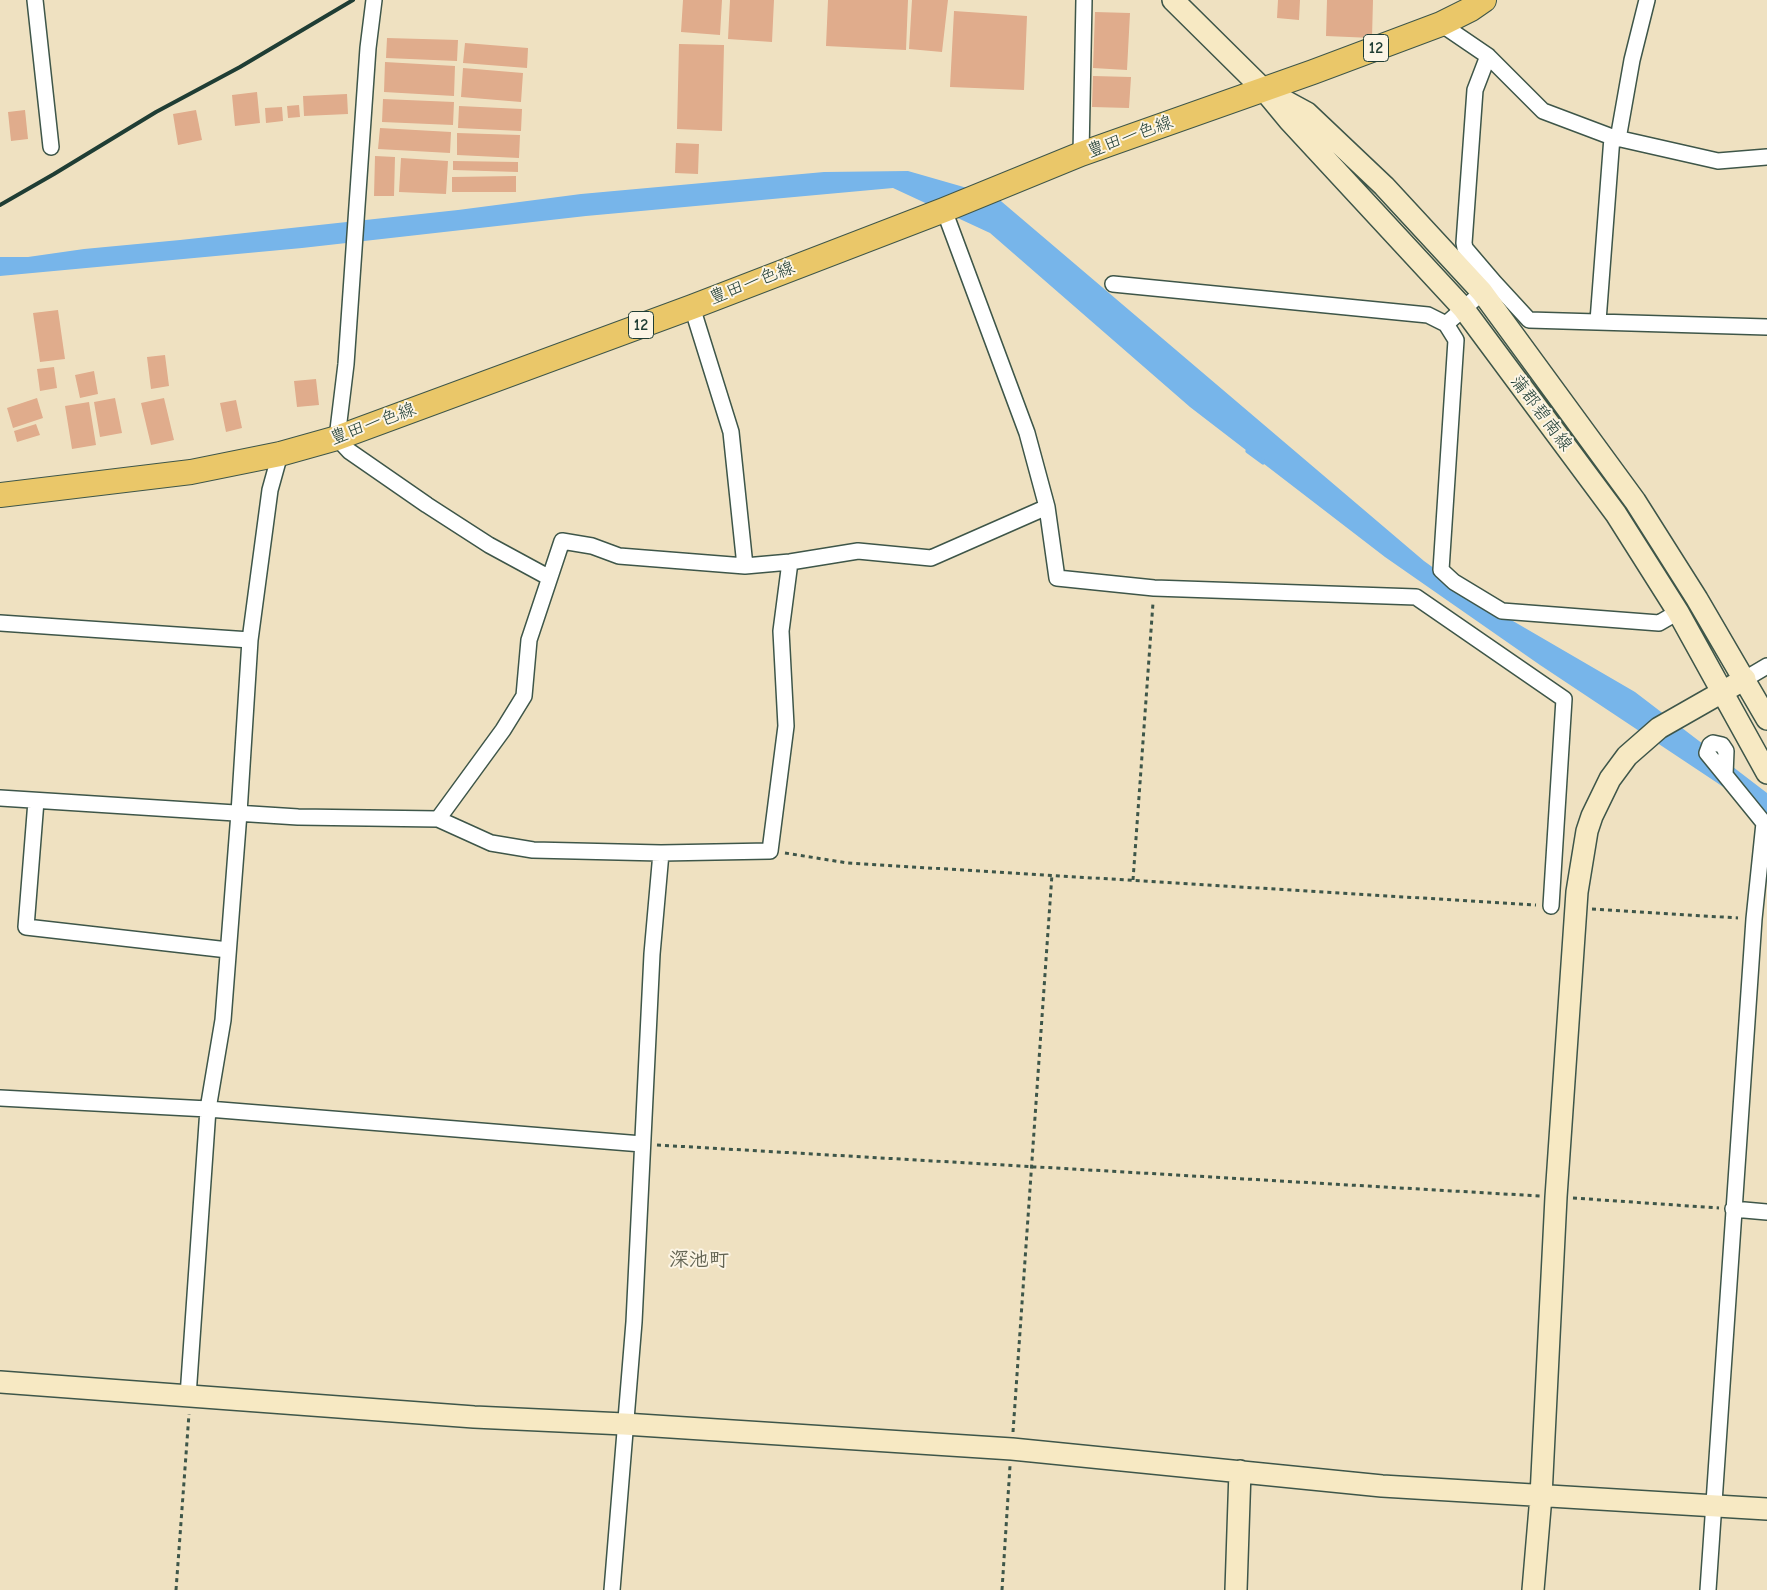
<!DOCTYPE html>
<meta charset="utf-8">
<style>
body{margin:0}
canvas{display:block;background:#efe1c1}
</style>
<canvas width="1767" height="1590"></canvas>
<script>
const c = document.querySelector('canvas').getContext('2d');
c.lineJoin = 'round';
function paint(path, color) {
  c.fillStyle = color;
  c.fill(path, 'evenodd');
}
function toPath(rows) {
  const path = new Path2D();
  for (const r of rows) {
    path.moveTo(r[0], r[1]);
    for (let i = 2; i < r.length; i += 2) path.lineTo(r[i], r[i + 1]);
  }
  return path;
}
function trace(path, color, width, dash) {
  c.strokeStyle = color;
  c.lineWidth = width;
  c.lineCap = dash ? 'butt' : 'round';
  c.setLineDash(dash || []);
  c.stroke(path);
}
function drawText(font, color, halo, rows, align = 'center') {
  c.font = font + ' "Comic Neue","Klee One",sans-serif';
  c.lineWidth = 4;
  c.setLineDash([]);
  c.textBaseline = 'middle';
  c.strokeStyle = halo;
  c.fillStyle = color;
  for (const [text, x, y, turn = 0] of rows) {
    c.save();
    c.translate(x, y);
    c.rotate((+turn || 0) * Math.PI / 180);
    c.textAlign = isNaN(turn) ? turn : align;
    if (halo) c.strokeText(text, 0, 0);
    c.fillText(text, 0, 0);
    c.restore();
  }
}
paint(toPath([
 [908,171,995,196,1424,561,1482,603,1635,692,1767,793,1767,816,1540,665,1385,557,1190,407,990,233,893,188,586,216,302,248,0,276,0,257,28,257,84,249,180,240,458,210,581,194,824,172]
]), '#77b5ea');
trace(toPath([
 [1248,451,1263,462]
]), '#77b5ea', 5);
paint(toPath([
 [683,0,722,0,720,35,681,32],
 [730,0,774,0,772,42,728,39],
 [828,0,908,0,906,50,826,46],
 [912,0,948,0,942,52,909,49],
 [1278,0,1300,0,1299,20,1277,18],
 [1327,0,1373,0,1372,38,1326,36],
 [954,11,1027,16,1024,90,950,87],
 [1095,12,1130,13,1127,70,1093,68],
 [387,38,458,40,457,61,386,58],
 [465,43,528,48,527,68,463,63],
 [679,44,724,45,722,131,677,129],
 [385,62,455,66,454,96,384,92],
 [463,68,523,73,521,102,461,97],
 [1093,76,1131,77,1129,108,1092,107],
 [257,92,260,123,235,126,232,95],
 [347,94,348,114,304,116,303,96],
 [383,99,454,102,453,125,382,122],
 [299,105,300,117,288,118,287,106],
 [459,106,522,109,521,131,458,128],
 [282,107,283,121,266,123,265,108],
 [25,110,28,139,11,141,8,112],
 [196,110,202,140,178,145,173,114],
 [380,128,451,132,450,153,378,149],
 [457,133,520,135,519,158,457,155],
 [676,143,699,144,698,174,675,173],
 [375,156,395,157,394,196,374,196],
 [401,158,448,161,446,194,399,192],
 [453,161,518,162,518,172,453,170],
 [516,176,516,192,452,192,452,177],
 [58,310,65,359,40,362,33,313],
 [165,355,169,386,151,389,147,357],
 [54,367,57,388,40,391,37,369],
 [94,371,98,394,80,398,75,375],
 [316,379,319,405,297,407,294,381],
 [37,398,43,418,13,428,7,408],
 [115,398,122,433,100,437,94,402],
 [164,398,174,440,151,445,141,403],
 [236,400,242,428,226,432,220,403],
 [89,402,96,445,72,449,65,406],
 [36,424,40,435,17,442,14,431]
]), '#e0ac8c');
const street = toPath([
 [35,0,51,147],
 [374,0,368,48,346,364,337,438,349,451,427,505,489,545,548,577],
 [1441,24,1488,56,1543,111,1612,137,1718,161,1767,157],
 [1488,56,1475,90,1464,243,1465,248,1494,282],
 [1618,139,1632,60,1647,0],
 [1081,154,1084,0],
 [944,210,1027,433,1047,507,1057,578,1154,588,1416,597,1564,699,1551,906],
 [1113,284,1428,315,1446,324,1494,282,1529,320,1767,327],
 [692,307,731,432,745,566],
 [1598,321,1612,137],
 [1446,324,1456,340,1441,570,1454,582,1502,611,1659,623,1678,612],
 [0,623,250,640],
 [1745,679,1767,666],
 [0,798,298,817,438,819,491,843,533,850,661,853,770,851,786,726,781,631,790,562],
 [36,801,26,927,228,950],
 [438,819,503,730,524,696,529,640,562,541,592,546,619,556,745,566,790,562,858,551,931,558,1047,507],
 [0,1098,208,1109,642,1144],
 [1733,1209,1767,1212],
 [188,1396,208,1109,223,1020,239,813,250,640,270,490,280,454],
 [612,1590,634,1322,652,954,661,853],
 [1708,1590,1754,919,1764,823,1725,775,1707,753,1710,745,1713,743,1722,745,1726,751,1725,775]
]);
const secondary = toPath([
 [1173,0,1265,91,1289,120,1463,308,1616,514,1678,612,1767,773],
 [1272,94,1307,113,1384,186,1482,292,1635,501,1697,599,1767,719],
 [0,1382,474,1417,624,1424,1012,1449,1382,1486,1767,1509],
 [1236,1590,1240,1471],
 [1533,1590,1541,1496,1556,1197,1577,892,1587,831,1592,816,1610,779,1627,756,1659,728,1745,679]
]);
const primary = toPath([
 [0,495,191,472,280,454,337,438,692,307,944,210,1081,154,1313,72,1441,24,1471,9,1484,0]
]);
trace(street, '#3e5649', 18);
trace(secondary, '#3e5649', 24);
trace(primary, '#3e5649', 26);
trace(toPath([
 [785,853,848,863,1536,905],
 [1133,880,1153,603],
 [1592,909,1738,918],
 [657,1145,1540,1196],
 [1573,1198,1719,1208],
 [1013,1432,1052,874],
 [176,1590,189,1414],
 [1002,1590,1010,1466]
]), '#3e5649', 3, [4, 4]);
trace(street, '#fff', 15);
trace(secondary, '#f7e9c3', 21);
trace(primary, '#eac769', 24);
trace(toPath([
 [0,205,54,174,156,112,240,67,353,0]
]), '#1f3d34', 4);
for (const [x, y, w] of [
 [1376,48,25],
 [641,325,25]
]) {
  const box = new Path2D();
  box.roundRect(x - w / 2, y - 13.5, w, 27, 4);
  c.fillStyle = '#fcf5e5';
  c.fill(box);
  trace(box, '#1f3d34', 1);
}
drawText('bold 16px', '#1f3d34', null, [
 ["12",1376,48],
 ["12",641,325]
]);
drawText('18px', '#1f3d34', '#fcf5e5', [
 ["豊田一色線",1130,137,-20],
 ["豊田一色線",752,283,-21],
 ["蒲郡碧南線",1541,413,53],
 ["豊田一色線",373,424,-20]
]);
drawText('bold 20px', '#636453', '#fcf5e5', [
 ["深池町",699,1260]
]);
</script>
